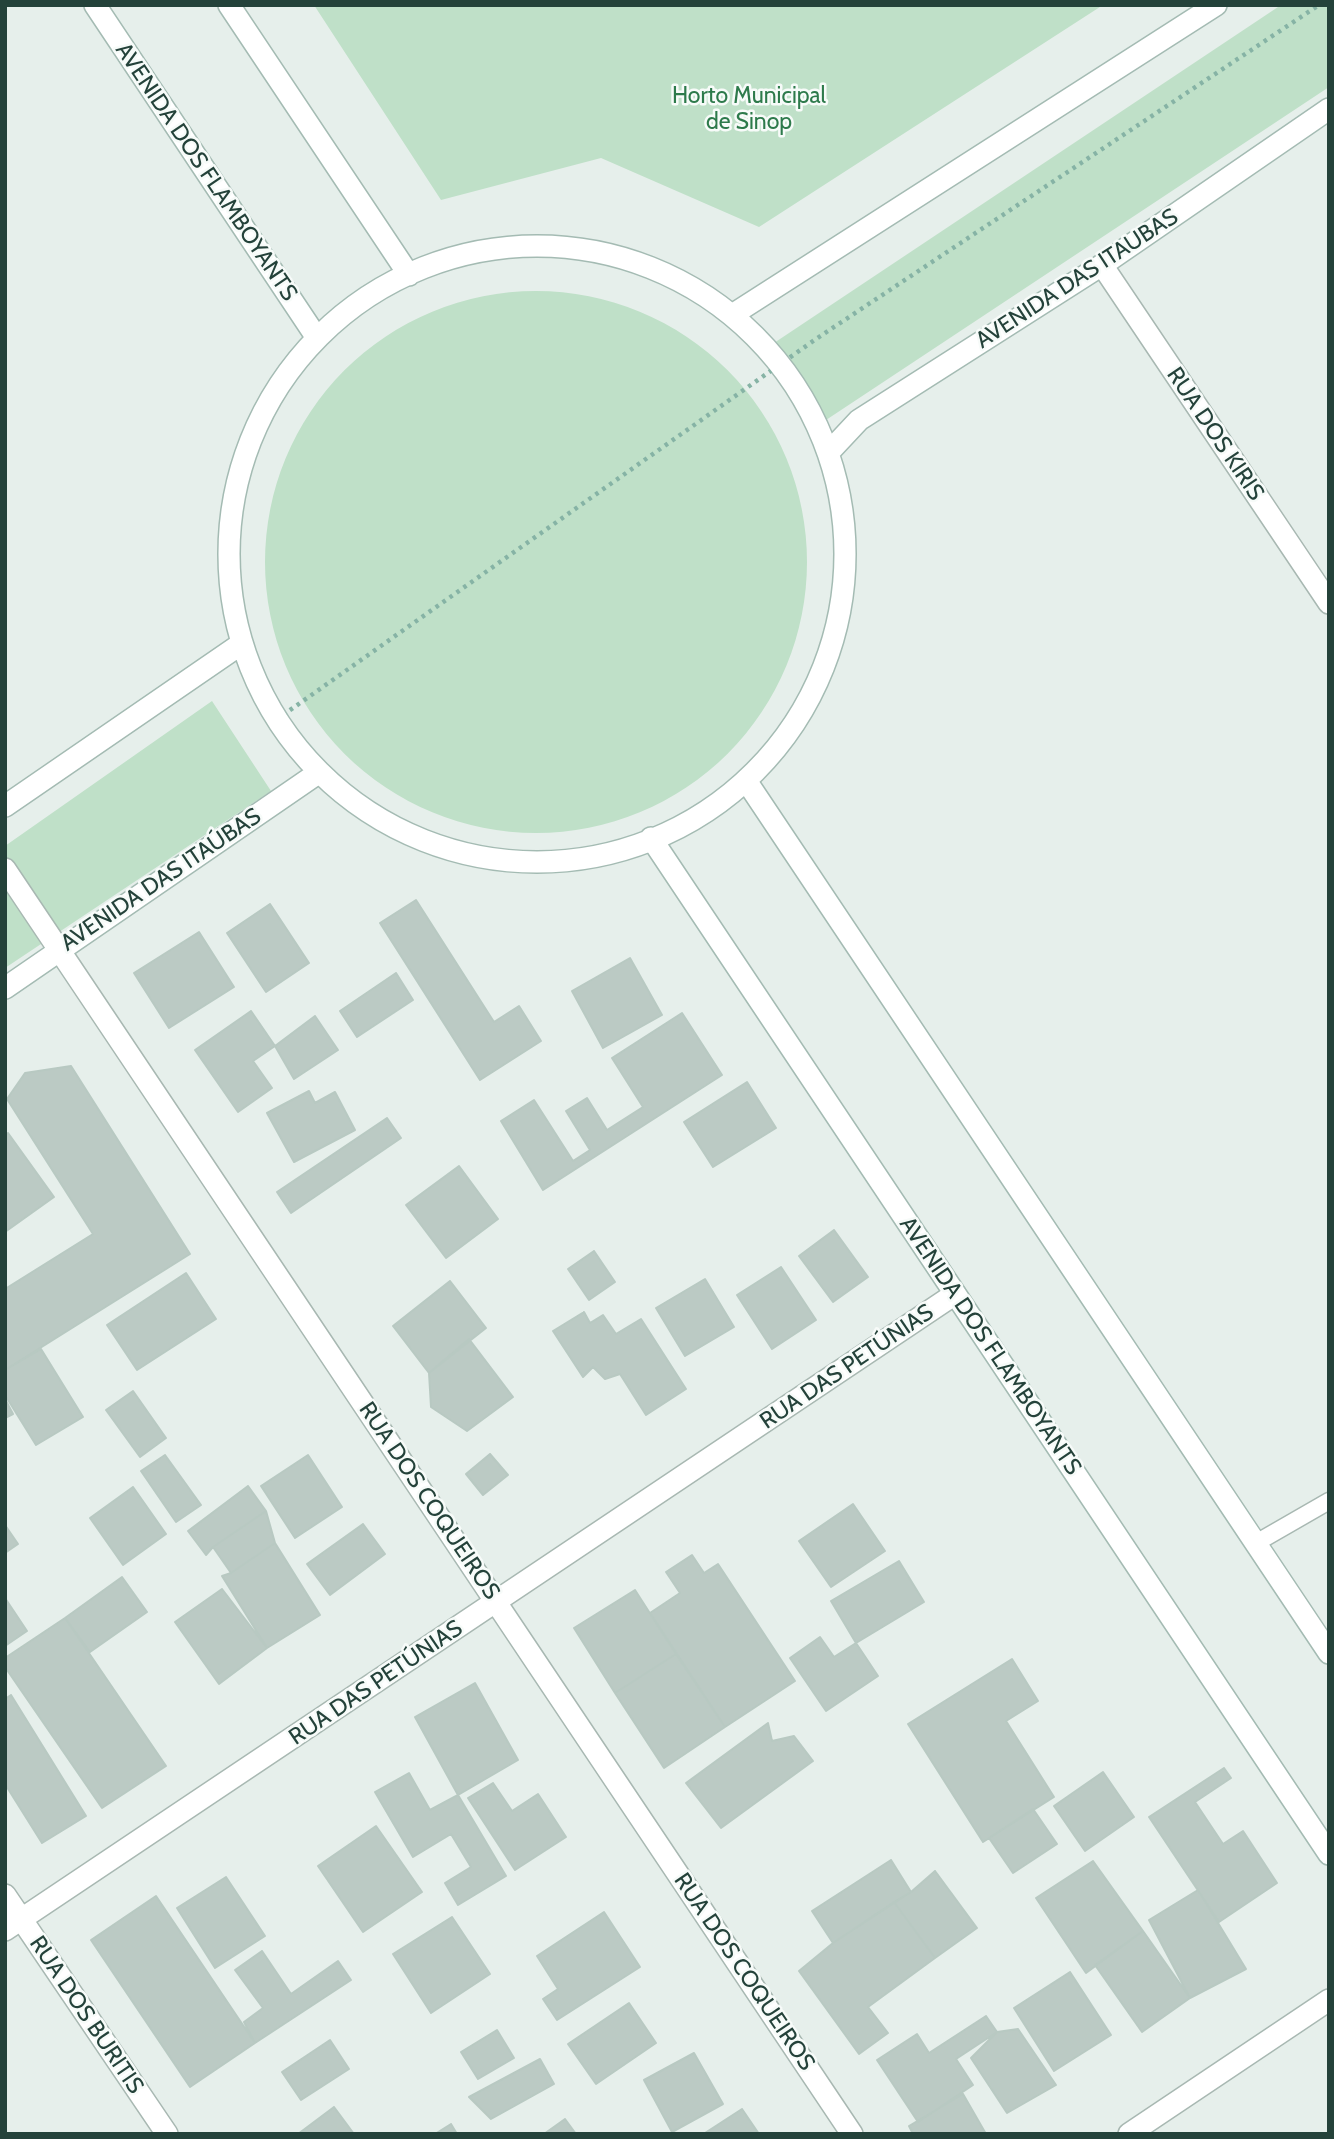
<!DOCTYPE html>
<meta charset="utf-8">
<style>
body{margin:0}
#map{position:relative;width:1334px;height:2139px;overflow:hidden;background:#e6efeb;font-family:Cabin,sans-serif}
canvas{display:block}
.frame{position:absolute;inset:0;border:7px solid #24423a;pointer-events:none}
</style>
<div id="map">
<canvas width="1334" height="2139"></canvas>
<div class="frame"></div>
</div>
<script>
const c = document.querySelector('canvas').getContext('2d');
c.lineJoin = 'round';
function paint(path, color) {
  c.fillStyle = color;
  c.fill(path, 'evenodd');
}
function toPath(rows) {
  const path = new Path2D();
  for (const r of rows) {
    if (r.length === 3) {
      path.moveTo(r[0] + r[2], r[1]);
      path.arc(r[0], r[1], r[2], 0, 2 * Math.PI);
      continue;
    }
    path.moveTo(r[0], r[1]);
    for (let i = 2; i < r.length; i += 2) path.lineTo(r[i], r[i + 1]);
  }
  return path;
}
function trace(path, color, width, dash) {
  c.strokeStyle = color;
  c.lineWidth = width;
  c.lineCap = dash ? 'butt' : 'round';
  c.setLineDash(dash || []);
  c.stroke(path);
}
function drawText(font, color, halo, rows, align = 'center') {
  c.font = font + ' Cabin,sans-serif';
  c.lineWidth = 5;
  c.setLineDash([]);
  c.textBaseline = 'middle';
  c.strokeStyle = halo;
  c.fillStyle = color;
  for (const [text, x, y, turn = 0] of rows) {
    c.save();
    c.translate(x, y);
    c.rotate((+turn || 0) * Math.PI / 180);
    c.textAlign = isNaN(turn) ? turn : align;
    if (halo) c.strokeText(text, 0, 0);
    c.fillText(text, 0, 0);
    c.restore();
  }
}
paint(toPath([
 [314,5,1103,5,759,227,601,158,441,200],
 [1281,5,1329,5,1329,87,826,420,774,343],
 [536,562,271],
 [212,701,271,791,5,968,5,846]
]), '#bfe0c8');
const building = toPath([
 [416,900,494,1022,519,1006,541,1041,480,1080,380,923,416,900],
 [270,904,309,963,266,992,227,933,270,904],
 [199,932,234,987,169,1028,134,973,199,932],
 [630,958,662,1015,603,1048,572,991,630,958],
 [396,973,413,1000,357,1037,340,1011,396,973],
 [251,1011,275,1046,253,1061,272,1088,238,1112,195,1050,251,1011],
 [682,1013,722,1075,543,1190,501,1121,534,1100,573,1161,590,1150,566,1111,587,1098,607,1130,643,1107,612,1058,682,1013],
 [315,1016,338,1050,294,1079,275,1046,315,1016],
 [71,1066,190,1254,5,1370,5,1289,93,1234,7,1099,25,1073,71,1066],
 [747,1082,776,1128,713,1167,684,1122,747,1082],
 [309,1091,315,1103,335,1092,355,1130,294,1162,267,1113,309,1091],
 [387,1118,401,1138,291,1213,277,1192,387,1118],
 [8,1133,54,1197,5,1232,5,1135,8,1133],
 [459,1166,498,1219,446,1258,406,1205,459,1166],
 [834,1230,868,1277,833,1302,799,1256,834,1230],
 [594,1251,615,1282,589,1300,568,1269,594,1251],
 [781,1267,816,1320,772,1349,737,1295,781,1267],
 [186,1273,216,1319,137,1370,107,1325,186,1273],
 [705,1279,734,1327,685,1356,656,1308,705,1279],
 [450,1281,486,1328,429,1373,393,1326,450,1281],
 [584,1312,590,1323,603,1315,616,1334,641,1319,686,1389,646,1415,620,1374,605,1379,593,1367,583,1377,553,1331,584,1312],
 [469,1339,513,1397,467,1431,431,1407,429,1373,469,1339],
 [41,1349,83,1417,36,1445,5,1395,5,1370,41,1349],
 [133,1391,166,1438,140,1457,106,1410,133,1391],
 [5,1399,13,1414,5,1418,5,1399],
 [490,1454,508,1475,483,1495,466,1474,490,1454],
 [165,1455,201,1505,176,1522,141,1471,165,1455],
 [308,1455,342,1507,295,1538,261,1486,308,1455],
 [248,1486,266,1511,213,1547,206,1555,188,1531,248,1486],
 [133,1487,166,1534,123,1565,90,1518,133,1487],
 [853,1504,885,1551,831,1587,799,1541,853,1504],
 [266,1511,275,1543,231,1573,213,1547,266,1511],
 [363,1524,385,1554,330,1595,307,1564,363,1524],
 [5,1525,18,1544,5,1553,5,1525],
 [275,1543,320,1615,267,1648,222,1576,231,1573,275,1543],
 [692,1555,704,1573,718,1564,795,1681,725,1727,650,1613,680,1593,666,1572,692,1555],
 [899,1561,924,1602,856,1643,831,1601,899,1561],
 [122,1577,147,1612,90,1652,65,1618,122,1577],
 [222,1589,267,1648,219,1684,175,1622,222,1589],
 [635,1590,676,1654,615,1693,574,1628,635,1590],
 [5,1598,27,1631,5,1646,5,1598],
 [65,1618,166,1766,102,1808,5,1667,5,1658,65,1618],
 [820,1637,834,1657,856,1643,878,1676,826,1711,790,1658,820,1637],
 [676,1654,725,1727,664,1768,615,1693,676,1654],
 [1012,1659,1038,1701,1006,1721,1054,1797,983,1842,908,1724,1012,1659],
 [475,1683,518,1760,458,1795,415,1717,475,1683],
 [11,1695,86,1816,42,1843,5,1784,5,1699,11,1695],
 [768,1723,772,1741,794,1736,813,1761,721,1828,686,1783,768,1723],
 [1224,1768,1231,1778,1195,1802,1223,1844,1243,1831,1277,1883,1219,1922,1149,1817,1224,1768],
 [1103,1772,1134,1817,1085,1851,1054,1806,1103,1772],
 [409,1773,430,1810,458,1795,506,1876,458,1905,445,1883,471,1867,451,1834,413,1857,375,1792,409,1773],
 [493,1783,512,1811,538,1794,566,1837,515,1870,468,1798,493,1783],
 [1033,1809,1057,1844,1013,1873,989,1838,1033,1809],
 [376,1826,422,1892,363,1932,318,1866,376,1826],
 [891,1860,911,1892,833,1943,812,1911,891,1860],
 [1093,1861,1143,1931,1086,1973,1036,1898,1093,1861],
 [935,1871,977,1928,935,1958,894,1902,911,1892,935,1871],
 [226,1877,265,1936,215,1968,177,1908,226,1877],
 [1198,1890,1246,1969,1190,1998,1149,1920,1198,1890],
 [156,1896,255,2043,190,2087,91,1940,156,1896],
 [894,1902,935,1958,868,2007,888,2033,859,2054,799,1971,833,1943,894,1902],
 [604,1912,640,1967,557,2020,543,1999,558,1989,537,1956,604,1912],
 [452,1917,490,1974,431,2013,393,1954,452,1917],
 [1143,1931,1190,1998,1142,2032,1095,1965,1143,1931],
 [262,1951,291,1994,338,1961,351,1980,255,2043,244,2022,263,2008,235,1970,262,1951],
 [1070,1972,1111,2035,1054,2071,1014,2008,1070,1972],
 [629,2003,656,2043,596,2084,568,2044,629,2003],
 [986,2016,997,2032,956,2059,973,2085,918,2122,877,2060,917,2034,929,2053,986,2016],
 [1018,2029,1056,2085,1007,2113,971,2058,997,2032,1018,2029],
 [497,2030,514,2058,478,2079,461,2052,497,2030],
 [330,2040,349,2069,301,2100,282,2072,330,2040],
 [694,2053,723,2104,672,2132,644,2080,694,2053],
 [540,2059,554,2084,491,2119,469,2097,540,2059],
 [963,2094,986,2134,913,2134,909,2126,963,2094],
 [334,2107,354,2134,298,2134,334,2107],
 [742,2109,759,2134,705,2133,742,2109],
 [565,2119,576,2134,544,2134,565,2119],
 [451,2124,457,2134,435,2134,451,2124]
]);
paint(building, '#bbcac4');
trace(building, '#b8c9c2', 2);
const lane = toPath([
 [1256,1543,1329,1501]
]);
const street = toPath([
 [1102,265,1329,603],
 [5,869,852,2134],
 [5,1895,167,2134],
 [5,1930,955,1294],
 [1129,2134,1329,2000]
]);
const secondary = toPath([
 [95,5,317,338],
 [229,5,409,275],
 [537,554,308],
 [732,315,1216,5],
 [829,452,859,420,1102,265,1329,109],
 [747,782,1329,1653],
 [5,806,241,644],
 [651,838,1329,1854],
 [5,988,318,773]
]);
trace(lane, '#a8b8b2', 19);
trace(street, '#a8b8b2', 24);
trace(secondary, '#a4bbb3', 24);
trace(toPath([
 [276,720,816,339,1319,5]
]), '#86b3a5', 4.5, [3.5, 5]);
trace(lane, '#fff', 16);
trace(street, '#fff', 21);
trace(secondary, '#fff', 21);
drawText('23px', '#2d7a4b', '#f7fbf9', [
 ["Horto Municipal",749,96],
 ["de Sinop",749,122]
]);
drawText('23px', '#24423a', '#f7fbf9', [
 ["AVENIDA DOS FLAMBOYANTS",206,172,56],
 ["AVENIDA DAS ITAUBAS",1077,279,-33],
 ["RUA DOS KIRIS",1215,434,56],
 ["AVENIDA DAS ITAÚBAS",161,880,-34],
 ["AVENIDA DOS FLAMBOYANTS",990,1346,56],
 ["RUA DAS PETÚNIAS",847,1367,-34],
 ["RUA DOS COQUEIROS",429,1501,56],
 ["RUA DAS PETÚNIAS",376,1683,-34],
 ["RUA DOS COQUEIROS",744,1972,56],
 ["RUA DOS BURITIS",86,2015,56]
]);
</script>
